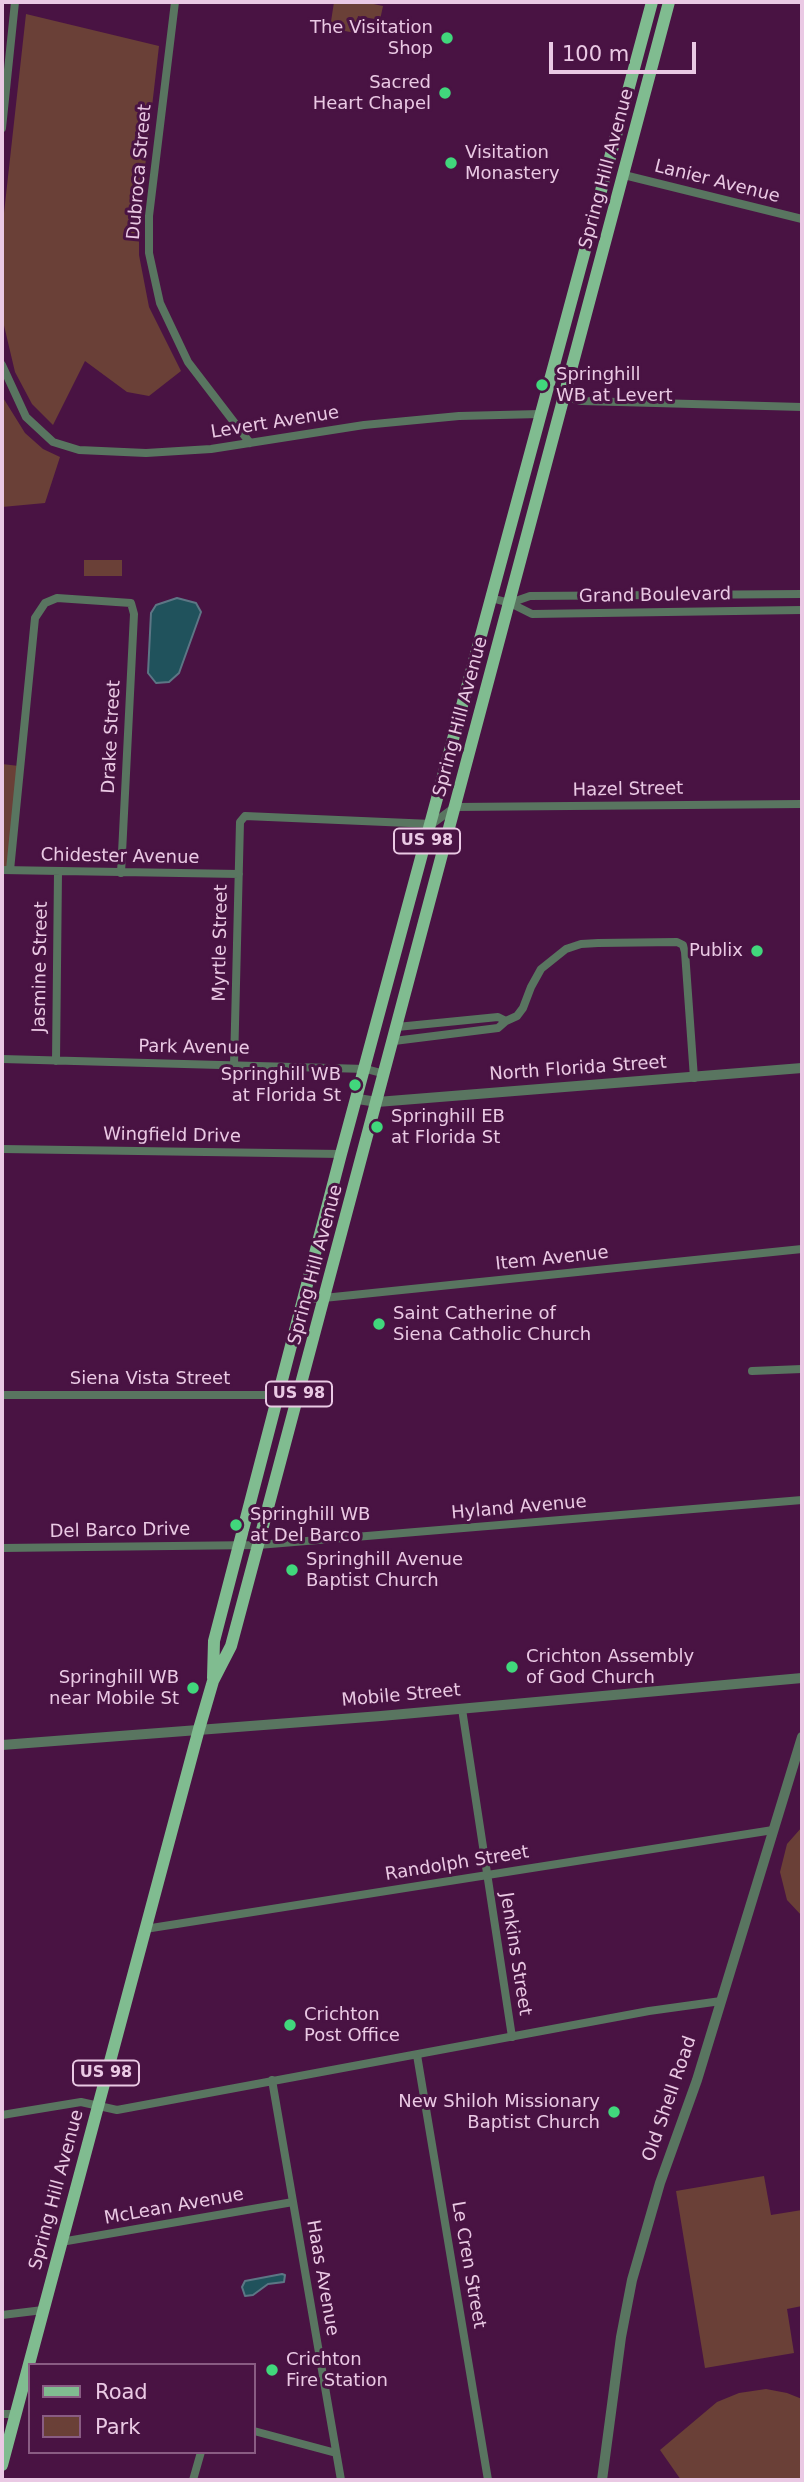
<!DOCTYPE html>
<style>
body{margin:0}
#map{position:relative;width:804px;height:2482px;overflow:hidden;background:#491343;font-family:"DejaVu Sans",sans-serif}
canvas{display:block}
.frame{position:absolute;inset:0;border:4px solid #eac9e4;pointer-events:none}
.legend{position:absolute;left:28px;top:2363px;width:228px;height:91px;box-sizing:border-box;background:#491343;border:2px solid #895c83;margin:0;padding:9px 12px;list-style:none;font-size:21px;color:#eac9e4}
.legend li{display:flex;align-items:center;gap:14px;height:35px}
.legend b{width:35px;border:2px solid #895c83}
.scale{position:absolute;left:549px;top:42px;width:147px;height:32px;box-sizing:border-box;border:4px solid #eac9e4;border-top:0;padding-left:9px;font-size:21px;line-height:24px;white-space:nowrap;color:#eac9e4;-webkit-text-stroke:5px #491343;paint-order:stroke}
</style>
<div id="map">
<canvas width="804" height="2482"></canvas>
<div class="frame"></div>
<ul class="legend">
<li><b style="height:9px;background:#80bc90"></b>Road</li>
<li><b style="height:19px;background:#6a4037"></b>Park</li>
</ul>
<div class="scale">100 m</div>
</div>
<script>
const c = document.querySelector('canvas').getContext('2d');
c.lineJoin = 'round';
function paint(path, color) {
  c.fillStyle = color;
  c.fill(path, 'evenodd');
}
function toPath(rows) {
  const path = new Path2D();
  for (const r of rows) {
    path.moveTo(r[0], r[1]);
    for (let i = 2; i < r.length; i += 2) path.lineTo(r[i], r[i + 1]);
  }
  return path;
}
function trace(path, color, width, dash) {
  c.strokeStyle = color;
  c.lineWidth = width;
  c.lineCap = dash ? 'butt' : 'round';
  c.setLineDash(dash || []);
  c.stroke(path);
}
function drawText(font, color, halo, rows, align = 'center') {
  c.font = font + ' "DejaVu Sans",sans-serif';
  c.lineWidth = 6;
  c.setLineDash([]);
  c.textBaseline = 'middle';
  c.strokeStyle = halo;
  c.fillStyle = color;
  for (const [text, x, y, turn = 0] of rows) {
    c.save();
    c.translate(x, y);
    c.rotate((+turn || 0) * Math.PI / 180);
    c.textAlign = isNaN(turn) ? turn : align;
    if (halo) c.strokeText(text, 0, 0);
    c.fillText(text, 0, 0);
    c.restore();
  }
}
paint(toPath([
 [334,2,364,2,383,6,380,20,358,16,355,33,330,28],
 [26,14,159,46,139,219,139,255,149,307,181,371,149,396,127,392,85,361,53,425,32,404,15,372,2,317,2,231],
 [2,396,25,433,43,449,60,457,45,503,2,507],
 [84,560,122,560,122,576,84,576],
 [2,764,19,766,10,870,2,870],
 [802,1827,802,1916,787,1900,780,1872,787,1844],
 [764,2176,771,2215,802,2210,802,2306,787,2309,794,2353,705,2368,676,2191],
 [766,2389,787,2393,802,2399,802,2480,681,2480,660,2450,717,2402,739,2393]
]), '#6a4037');
const water = toPath([
 [177,598,196,603,201,612,179,673,169,682,156,683,148,673,151,613,156,605,177,598],
 [282,2274,285,2275,284,2282,268,2284,253,2295,245,2296,242,2287,245,2281,282,2274]
]);
paint(water, '#20525c');
trace(water, '#5d7685', 2);
trace(toPath([
 [175,2,149,216,149,253,160,303,188,362,250,443],
 [2,128,15,2],
 [624,175,802,219],
 [2,365,26,417,53,442,79,450,146,453,211,449,364,425,459,416,540,414],
 [565,397,582,401,802,407],
 [491,598,510,603,532,614,802,610],
 [510,603,530,596,802,594],
 [2,870,239,874],
 [10,870,35,618,45,603,57,598,131,603,134,614,121,873],
 [397,1027,498,1017,506,1021],
 [394,1041,498,1028,506,1021,517,1016,523,1008,531,987,541,969,566,949,581,944,598,943,677,942,683,945,685,952,694,1078],
 [2,1059,366,1069,385,1074],
 [56,1061,58,872],
 [234,1065,240,822,245,816,432,824,455,807,802,804],
 [2,1149,341,1154],
 [304,1300,802,1249],
 [752,1371,802,1369],
 [2,1395,299,1395],
 [2,1548,258,1545,802,1500],
 [462,1709,512,2037],
 [145,1929,773,1830],
 [417,2055,488,2480],
 [272,2080,341,2480],
 [2,2115,81,2102,117,2110,649,2011,721,2001],
 [61,2242,293,2202],
 [2,2315,43,2310],
 [2,2414,15,2414],
 [254,2431,336,2453],
 [193,2480,201,2452]
]), '#597560', 8);
trace(toPath([
 [358,1099,377,1102,802,1068],
 [2,1745,381,1716,802,1678],
 [602,2480,621,2337,632,2280,660,2183,697,2080,802,1737]
]), '#597560', 10);
trace(toPath([
 [213,1678,214,1641,239,1545,341,1154,652,2],
 [2,2465,199,1729,213,1681,231,1646,258,1545,669,2]
]), '#80bc90', 12);
for (const [x, y, r, color] of [
 [447,38,7,"#41d77c"],
 [445,93,7,"#41d77c"],
 [451,163,7,"#41d77c"],
 [542,385,7,"#41d77c"],
 [757,951,7,"#41d77c"],
 [355,1085,7,"#41d77c"],
 [377,1127,7,"#41d77c"],
 [379,1324,7,"#41d77c"],
 [236,1525,7,"#41d77c"],
 [292,1570,7,"#41d77c"],
 [512,1667,7,"#41d77c"],
 [193,1688,7,"#41d77c"],
 [290,2025,7,"#41d77c"],
 [614,2112,7,"#41d77c"],
 [272,2370,7,"#41d77c"]
]) {
  const dot = new Path2D();
  dot.arc(x, y, r, 0, 2 * Math.PI);
  c.fillStyle = color;
  c.fill(dot);
  trace(dot, '#491343', 2.5);
}
for (const [x, y, w] of [
 [427,841,66],
 [299,1394,66],
 [106,2073,66]
]) {
  const box = new Path2D();
  box.roundRect(x - w / 2, y - 12.5, w, 25, 5);
  c.fillStyle = '#491343';
  c.fill(box);
  trace(box, '#eac9e4', 2);
}
drawText('bold 16px', '#eac9e4', null, [
 ["US 98",427,841],
 ["US 98",299,1394],
 ["US 98",106,2073]
]);
drawText('18px', '#eac9e4', '#491343', [
 ["The Visitation",433,28,"right"],
 ["Shop",433,49,"right"],
 ["Sacred",431,83,"right"],
 ["Heart Chapel",431,104,"right"],
 ["Visitation",465,153],
 ["Monastery",465,174],
 ["Springhill",556,375],
 ["WB at Levert",556,396],
 ["Publix",743,951,"right"],
 ["Springhill WB",341,1075,"right"],
 ["at Florida St",341,1096,"right"],
 ["Springhill EB",391,1117],
 ["at Florida St",391,1138],
 ["Saint Catherine of",393,1314],
 ["Siena Catholic Church",393,1335],
 ["Springhill WB",250,1515],
 ["at Del Barco",250,1536],
 ["Springhill Avenue",306,1560],
 ["Baptist Church",306,1581],
 ["Crichton Assembly",526,1657],
 ["of God Church",526,1678],
 ["Springhill WB",179,1678,"right"],
 ["near Mobile St",179,1699,"right"],
 ["Crichton",304,2015],
 ["Post Office",304,2036],
 ["New Shiloh Missionary",600,2102,"right"],
 ["Baptist Church",600,2123,"right"],
 ["Crichton",286,2360],
 ["Fire Station",286,2381]
], 'left');
drawText('18px', '#eac9e4', '#491343', [
 ["Spring Hill Avenue",607,169,-75],
 ["Dubroca Street",140,172,-85],
 ["Lanier Avenue",717,182,14],
 ["Levert Avenue",275,423,-9],
 ["Grand Boulevard",655,596,-1],
 ["Spring Hill Avenue",461,717,-75],
 ["Drake Street",112,737,-87],
 ["Hazel Street",628,790,-1],
 ["Chidester Avenue",120,857,1],
 ["Myrtle Street",221,943,-89],
 ["Jasmine Street",41,967,-89],
 ["Park Avenue",194,1048,1],
 ["North Florida Street",578,1069,-4],
 ["Wingfield Drive",172,1136,1],
 ["Item Avenue",552,1259,-6],
 ["Spring Hill Avenue",316,1265,-75],
 ["Siena Vista Street",150,1379],
 ["Hyland Avenue",519,1508,-5],
 ["Del Barco Drive",120,1531,-1],
 ["Mobile Street",401,1696,-5],
 ["Randolph Street",457,1864,-9],
 ["Jenkins Street",515,1954,81],
 ["Old Shell Road",670,2099,-71],
 ["Spring Hill Avenue",57,2190,-75],
 ["McLean Avenue",174,2207,-10],
 ["Le Cren Street",468,2265,80],
 ["Haas Avenue",322,2278,80]
]);
</script>
